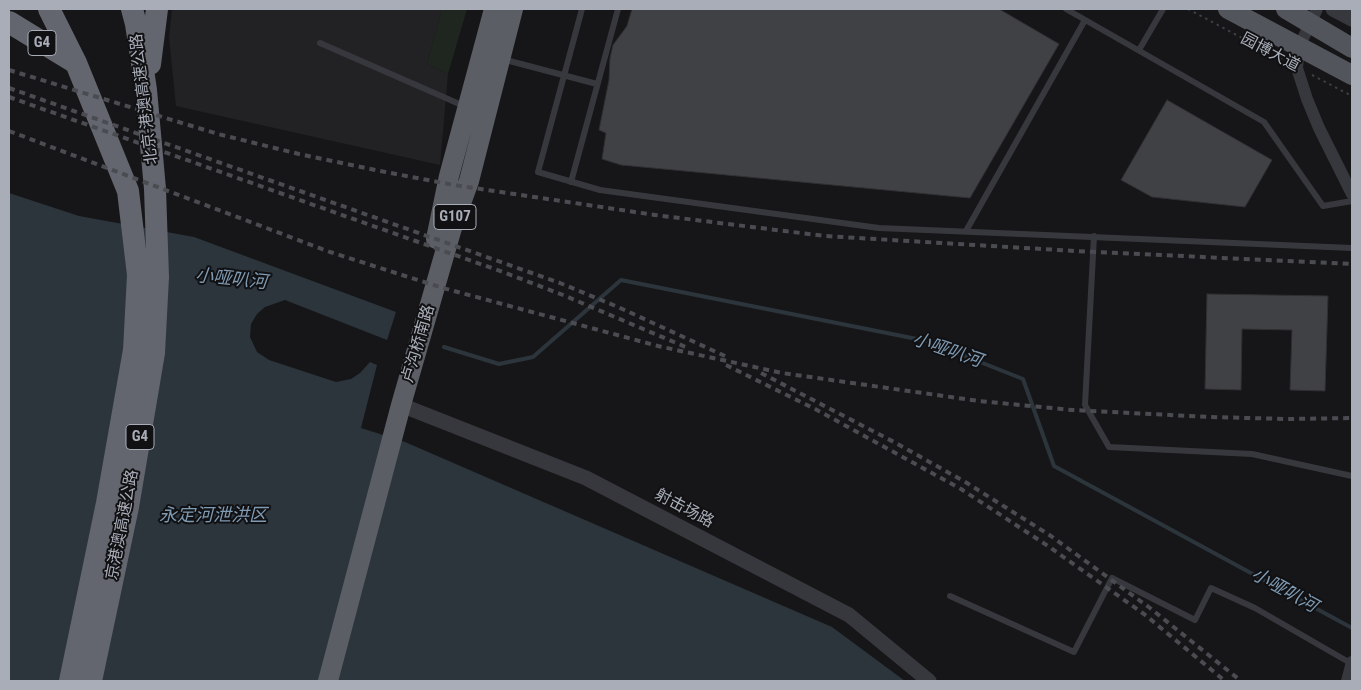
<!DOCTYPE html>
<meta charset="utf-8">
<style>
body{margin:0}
#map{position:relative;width:1361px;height:690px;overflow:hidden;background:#161618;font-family:"Roboto Condensed",sans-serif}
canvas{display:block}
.frame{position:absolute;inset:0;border:10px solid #a8adb8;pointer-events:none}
</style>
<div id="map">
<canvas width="1361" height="690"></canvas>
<div class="frame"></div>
</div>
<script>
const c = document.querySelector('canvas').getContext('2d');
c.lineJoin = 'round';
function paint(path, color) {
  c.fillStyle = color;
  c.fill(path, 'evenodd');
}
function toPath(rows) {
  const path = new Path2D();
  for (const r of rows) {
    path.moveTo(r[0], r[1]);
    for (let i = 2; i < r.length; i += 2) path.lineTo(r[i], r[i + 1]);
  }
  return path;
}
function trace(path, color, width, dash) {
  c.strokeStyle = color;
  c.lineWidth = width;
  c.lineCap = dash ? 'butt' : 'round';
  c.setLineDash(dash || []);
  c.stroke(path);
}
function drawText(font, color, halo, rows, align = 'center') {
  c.font = font + ' "Roboto Condensed","Noto Sans SC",sans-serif';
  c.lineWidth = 4;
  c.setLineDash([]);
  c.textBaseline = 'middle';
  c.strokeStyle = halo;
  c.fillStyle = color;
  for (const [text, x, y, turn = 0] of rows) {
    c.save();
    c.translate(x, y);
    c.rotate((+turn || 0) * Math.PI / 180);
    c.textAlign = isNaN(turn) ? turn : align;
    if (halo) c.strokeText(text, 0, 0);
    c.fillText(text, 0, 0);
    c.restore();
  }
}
paint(toPath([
 [172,9,442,9,427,64,448,74,440,165,176,106,169,37]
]), '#222225');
paint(toPath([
 [442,9,467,9,448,74,427,64]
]), '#1e261f');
paint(toPath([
 [9,193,79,216,194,237,396,312,387,340,285,300,265,307,257,314,251,324,250,337,257,352,269,360,336,382,351,379,360,373,370,362,377,365,361,428,405,442,832,627,905,681,9,681]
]), '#2c353c');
trace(toPath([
 [444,347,499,364,533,357,621,280,927,341,1023,379,1054,466,1352,628]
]), '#2c353c', 4);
const building = toPath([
 [632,9,999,9,1059,44,970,198,621,165,602,159,606,133,599,130,609,80,610,58,613,45,627,26,632,9],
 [1167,100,1272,160,1245,207,1152,197,1121,180,1167,100],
 [1207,294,1328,296,1325,391,1290,390,1292,330,1242,329,1241,390,1205,389,1207,294]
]);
paint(building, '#404145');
trace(building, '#303034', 1);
trace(toPath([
 [1188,9,1285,61],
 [1312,75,1352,96]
]), '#3d3f44', 2, [2.5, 4]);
trace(toPath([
 [582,9,538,172,600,190,879,228,1352,248],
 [1066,9,1264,122,1323,206,1352,201],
 [320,43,464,106],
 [1139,50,1163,9],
 [502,59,597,84],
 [571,182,618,9],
 [966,231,1085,20],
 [1094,236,1085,405,1109,447,1252,454,1352,476],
 [950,596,1074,652,1112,578,1195,620,1211,588,1255,608,1352,664]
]), '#37383d', 6);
trace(toPath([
 [1317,9,1299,47,1297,68,1307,99,1319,128,1352,194],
 [1347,681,1352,662]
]), '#37383d', 12);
trace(toPath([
 [1333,9,1352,19],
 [401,405,586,478,849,615,929,681]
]), '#37383d', 15);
trace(toPath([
 [1228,9,1352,75],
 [1286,9,1352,48]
]), '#53555c', 20);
trace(toPath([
 [436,239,449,176,494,9],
 [328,681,401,405,452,228,469,181,513,9]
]), '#5b5e65', 20);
trace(toPath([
 [49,9,76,63,128,191,138,275,134,350,107,503,70,681],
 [9,22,76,63],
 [150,64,157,9],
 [91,681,128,507,154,353,158,277,155,189,146,90,136,24,132,9]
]), '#63666e', 22);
trace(toPath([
 [9,70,218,134,299,154,380,171,454,185,655,215,825,236,1075,251,1352,264],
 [9,88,560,283,618,307,725,356],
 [9,97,503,272,563,295,688,348],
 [9,131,330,252,443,288,658,346,782,373,979,401,1072,410,1210,417,1287,419,1352,418],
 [726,365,817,410,961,489,1048,546,1144,614,1225,681],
 [761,373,894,442,967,483,1051,536,1150,608,1241,681]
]), '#4a4c52', 4, [6, 5]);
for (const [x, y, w] of [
 [42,43,28],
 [455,217,42],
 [140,437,28]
]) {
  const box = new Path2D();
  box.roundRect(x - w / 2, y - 12.5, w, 25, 4);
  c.fillStyle = '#111113';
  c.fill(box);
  trace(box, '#a8adb8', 1);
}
drawText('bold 15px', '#a8adb8', null, [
 ["G4",42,43],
 ["G107",455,217],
 ["G4",140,437]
]);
drawText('16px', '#a8adb8', '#111113', [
 ["园博大道",1270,53,28],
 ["北京-港澳高速公路",145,99,-97],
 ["卢沟桥南路",419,344,-74],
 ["射击场路",684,509,28],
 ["京港澳高速公路",123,525,-79]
]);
drawText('italic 18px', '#7f9bb3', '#111113', [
 ["小哑叭河",231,280,6],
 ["小哑叭河",947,351,19],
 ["永定河泄洪区",213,516],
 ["小哑叭河",1284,591,29]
]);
</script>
